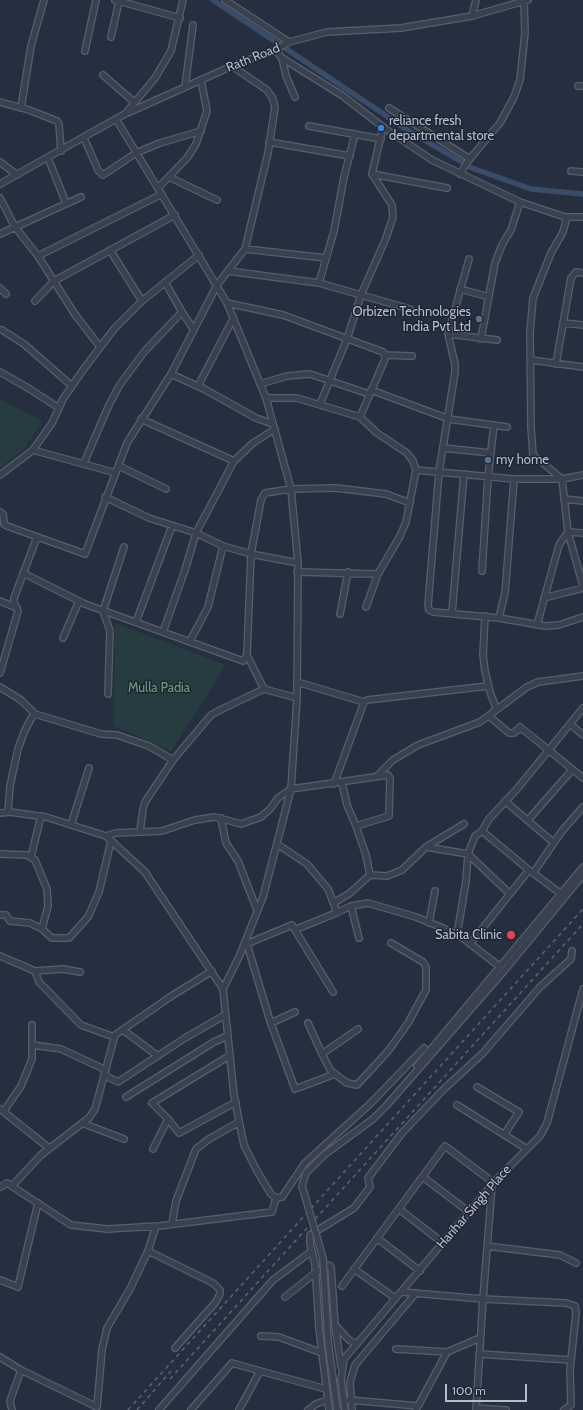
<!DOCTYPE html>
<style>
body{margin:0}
#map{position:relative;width:583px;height:1410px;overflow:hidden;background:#252f3f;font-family:Cabin,sans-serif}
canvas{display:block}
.scale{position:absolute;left:445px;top:1384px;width:82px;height:18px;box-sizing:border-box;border:2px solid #b5bcca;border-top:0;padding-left:5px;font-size:12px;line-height:14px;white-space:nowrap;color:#b5bcca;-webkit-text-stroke:3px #1e2634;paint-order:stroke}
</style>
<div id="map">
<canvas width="583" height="1410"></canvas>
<div class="scale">100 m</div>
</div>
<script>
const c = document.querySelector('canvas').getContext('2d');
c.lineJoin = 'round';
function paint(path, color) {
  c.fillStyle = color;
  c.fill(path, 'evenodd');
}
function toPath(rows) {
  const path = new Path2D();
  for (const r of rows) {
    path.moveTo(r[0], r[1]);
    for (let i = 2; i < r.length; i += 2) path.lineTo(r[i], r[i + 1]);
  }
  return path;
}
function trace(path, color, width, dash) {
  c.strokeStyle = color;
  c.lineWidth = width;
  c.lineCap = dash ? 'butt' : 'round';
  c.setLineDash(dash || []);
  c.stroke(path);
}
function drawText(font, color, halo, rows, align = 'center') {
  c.font = font + ' Cabin,sans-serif';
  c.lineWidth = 3;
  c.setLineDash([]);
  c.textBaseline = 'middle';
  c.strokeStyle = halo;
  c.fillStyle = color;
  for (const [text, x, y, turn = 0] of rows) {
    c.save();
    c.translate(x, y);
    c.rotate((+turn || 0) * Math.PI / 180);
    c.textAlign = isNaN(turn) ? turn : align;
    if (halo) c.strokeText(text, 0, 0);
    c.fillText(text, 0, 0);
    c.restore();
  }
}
paint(toPath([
 [0,399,42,421,25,448,0,468],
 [115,623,226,665,171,751,114,726]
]), '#273c40');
trace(toPath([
 [213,0,409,131,472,168,531,189,583,194]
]), '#3a4c68', 5.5);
const minor = toPath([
 [115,0,180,18],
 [225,0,289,42],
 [472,16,476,0],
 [111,37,119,1],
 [275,50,282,58,343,96,383,127,432,160,520,202,565,217,566,221,563,232,551,253,533,298,530,333,531,427,533,455,562,479,568,532,583,586],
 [85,51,96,0],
 [282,58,286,76,295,97],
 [103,75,134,102],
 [578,86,583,86],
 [185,87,193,25],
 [0,102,29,110,57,121,59,124,61,151],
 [21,108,31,46,44,0],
 [389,108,470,159],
 [125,114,155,78,171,51,183,0],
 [116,119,227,303,266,398,291,489,298,563,297,698,291,789,263,897,239,957,223,989,234,1095,241,1131,244,1145,257,1171,271,1194,276,1198,282,1197,305,1163,370,1104,424,1048],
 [309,126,381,139],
 [84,138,98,170,103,175,136,153,160,143,201,131],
 [269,142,350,156],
 [48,158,66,203],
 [0,162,17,175],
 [571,171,583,172],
 [372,174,447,188],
 [460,174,468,161,500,123,514,97,520,80,525,33,524,0],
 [169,177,217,200],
 [0,184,123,115,232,66,275,50,289,42,327,32,401,28,472,16,528,0],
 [158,188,187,158,196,144,207,111,201,80],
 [0,198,15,227,38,256,74,313,100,347],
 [565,217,583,217],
 [0,234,81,197],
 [245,249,326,258],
 [110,250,142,301],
 [38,256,162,194],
 [469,259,448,334,455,364,455,372,439,472,428,605,429,610,433,612,499,618,545,626,559,625,583,617],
 [228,271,319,283,410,309],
 [165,282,182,312],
 [319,283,334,231,344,177,355,134],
 [0,288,6,294],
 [460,289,489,297],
 [35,301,54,281,175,215],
 [227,303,283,315,383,352,385,355,385,359,360,417],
 [563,323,583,325],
 [2,330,24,344,72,386],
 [448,334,497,340],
 [481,339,495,263,502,245,511,230,520,202],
 [385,355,412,356],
 [531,360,583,367],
 [556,364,571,278,576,272,583,273],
 [0,372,28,388,59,408],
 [171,374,204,389,256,418,273,424],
 [260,384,287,376,310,374,369,394],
 [198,386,233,319],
 [371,390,449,419,507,427],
 [266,398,297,398,360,417,377,433,407,453,413,461,416,470,406,522,400,536,378,574,366,607],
 [320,404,347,339,361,295,386,238,393,217,392,205,372,174,383,127],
 [141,419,234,461],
 [443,448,491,453],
 [33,450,116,473],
 [84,463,108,407,119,386,144,352,182,312,194,330],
 [119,466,166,489],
 [416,470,514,479,562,479,583,475],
 [0,475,33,450,52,423,63,399,83,370,114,329,142,301,199,255],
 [105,497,149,518,196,533,223,546,251,554,298,563],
 [564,499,583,501],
 [0,512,3,514,4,524,7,526,85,554,127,443,171,374,217,285,245,249,268,153,275,107,272,97,267,90,232,66],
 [482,571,488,477,494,425],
 [297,572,378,574],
 [23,573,85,604,243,661,247,655,251,554,261,500,265,493,291,489,336,488,386,494,410,503],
 [544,598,583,588],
 [0,601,17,608],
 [452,613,464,474],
 [340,614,348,572],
 [485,616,483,655,485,671,490,692,496,708],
 [499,618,505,593,514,479],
 [136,622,172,526],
 [537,625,559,545,568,532,583,533],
 [163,632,185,570,196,533,234,461,253,443,275,429],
 [63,638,79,601],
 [190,641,208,607,223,546],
 [247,655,264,689],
 [0,673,18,611,14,602,14,598,37,537],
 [297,682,364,702],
 [0,687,21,700,35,714],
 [108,694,110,631,103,611,124,547],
 [489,716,509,733,514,733,520,727,519,730],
 [570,724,583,735],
 [520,727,583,778],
 [377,776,393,760,418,745,480,722,527,687,538,682,583,676],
 [334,784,364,702,367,700,488,686],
 [505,801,554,843],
 [8,812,10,786,18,749,25,730,32,717,35,714,101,734,117,735,149,746,173,760,211,715,222,709,264,689,297,698],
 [0,813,10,812,46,817,106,836,145,872,223,989],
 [221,818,226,843,238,861,257,910],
 [528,820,572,770],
 [71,825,89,768],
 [356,826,366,855,370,875],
 [140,831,143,809,145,802,173,760],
 [482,831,529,870,560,893],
 [106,836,116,833,162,831,195,820,215,817,241,824,261,817,270,809,278,798,291,789,388,775,390,778,389,816,356,826,347,805,342,783],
 [277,844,307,864,328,889,335,907,336,913,297,929],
 [426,847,464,824],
 [0,854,27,855,35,860,47,889,48,906,42,929,30,923,10,921,6,915,0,915],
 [31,857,41,816],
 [534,872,562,831,583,807],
 [334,903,350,893,370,875,387,876,402,870,426,847,468,854,510,894],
 [351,906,368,903,416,917,443,928,464,939,499,966],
 [336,913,351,906,359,938],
 [429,923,435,891],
 [42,929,52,938,69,938,88,917,99,892,111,841],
 [457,935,466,881,468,854,475,836,482,831,489,819,517,789,583,708],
 [247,944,270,1021,295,1089,335,1074],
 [470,944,529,870],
 [244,945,292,925,333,992],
 [0,956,35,971,39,982,81,1025,114,1037],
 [35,971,63,969,80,972],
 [271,1023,295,1012],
 [308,1023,322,1054],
 [358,1029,322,1054,331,1071,347,1083,357,1085,389,1050,408,1023,426,990,426,967,423,962,391,943],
 [123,1030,158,1056],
 [33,1045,61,1049,106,1070],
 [417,1066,583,867],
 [104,1075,118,1082,185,1038,225,1015],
 [477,1087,519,1112,504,1135],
 [126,1097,214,1042,227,1036],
 [457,1105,527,1149],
 [0,1109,49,1148],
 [4,1111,21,1086,32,1059,32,1025],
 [168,1119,179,1133,236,1102],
 [82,1123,124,1139],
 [153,1149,168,1119,152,1103,229,1056],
 [423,1177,469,1212],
 [12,1186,41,1155,89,1118,95,1109,115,1035,173,995,212,971],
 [302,1186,306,1173,324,1155,373,1119,387,1105,504,971,583,875],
 [0,1187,7,1183,71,1225,107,1229,159,1226,272,1212,276,1198],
 [399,1209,443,1243],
 [172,1224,176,1201,196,1149,209,1139,239,1122],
 [377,1238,420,1271],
 [487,1246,560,1255,576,1263],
 [148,1251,213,1283,220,1290,220,1294,215,1303,175,1348],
 [354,1269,395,1298],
 [0,1280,18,1287,38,1203],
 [342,1286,445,1146,494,1183],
 [401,1292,483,1299,492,1186],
 [285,1297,315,1273,329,1265,331,1267,335,1325,341,1366],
 [336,1326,349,1340,357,1344],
 [261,1336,279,1337,322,1353],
 [396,1349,447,1352],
 [479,1354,571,1360],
 [0,1357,21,1370,97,1407,102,1350,107,1328,130,1289,148,1251,156,1226],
 [349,1400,418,1406,416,1410],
 [418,1406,447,1352,480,1338],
 [476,1408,506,1410],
 [12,1410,10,1401,21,1370],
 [159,1410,273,1280,312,1251],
 [191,1410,232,1363,260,1371],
 [239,1410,260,1371,326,1389],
 [308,1410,316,1404,327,1400],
 [329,1410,319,1328,315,1264,310,1244,310,1235,354,1208,370,1187,368,1178,402,1133,443,1090,483,1053,540,987,571,959,572,951],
 [345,1410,341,1380,344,1359,496,1180,540,1136,547,1123,583,989],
 [352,1410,350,1382,355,1365,416,1293],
 [476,1410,483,1299,566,1303,575,1306,576,1313,570,1370,571,1405,564,1410]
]);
trace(minor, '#575f6d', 8);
trace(minor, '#39414f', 5.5);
trace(toPath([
 [170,1379,583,924],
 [128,1410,583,909],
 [137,1410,171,1371]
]), '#5b6576', 1.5, [4, 4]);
const minorBridge = toPath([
 [302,1186,323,1258,328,1341,337,1410]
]);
trace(minorBridge, '#575f6d', 8, []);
trace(minorBridge, '#39414f', 5.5);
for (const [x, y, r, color] of [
 [381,128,4,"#3f7fe0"],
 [479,319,4,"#5c6f8a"],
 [488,460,4,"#5c6f8a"],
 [511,935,5,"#e0444e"]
]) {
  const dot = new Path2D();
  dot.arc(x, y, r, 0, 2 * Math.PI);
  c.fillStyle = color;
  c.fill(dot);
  trace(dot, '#1e2634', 1.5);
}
drawText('13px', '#b5bcca', '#1e2634', [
 ["Rath Road",253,58,-22],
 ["Harihar Singh Place",474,1207,-49]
]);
drawText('13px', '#b5bcca', '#1e2634', [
 ["reliance fresh",389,121],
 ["departmental store",389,136],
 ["Orbizen Technologies",471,312,"right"],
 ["India Pvt Ltd",471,327,"right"],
 ["my home",496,460],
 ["Sabita Clinic",502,935,"right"]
], 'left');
drawText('13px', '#6c9b79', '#1e2634', [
 ["Mulla Padia",159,688]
]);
</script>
